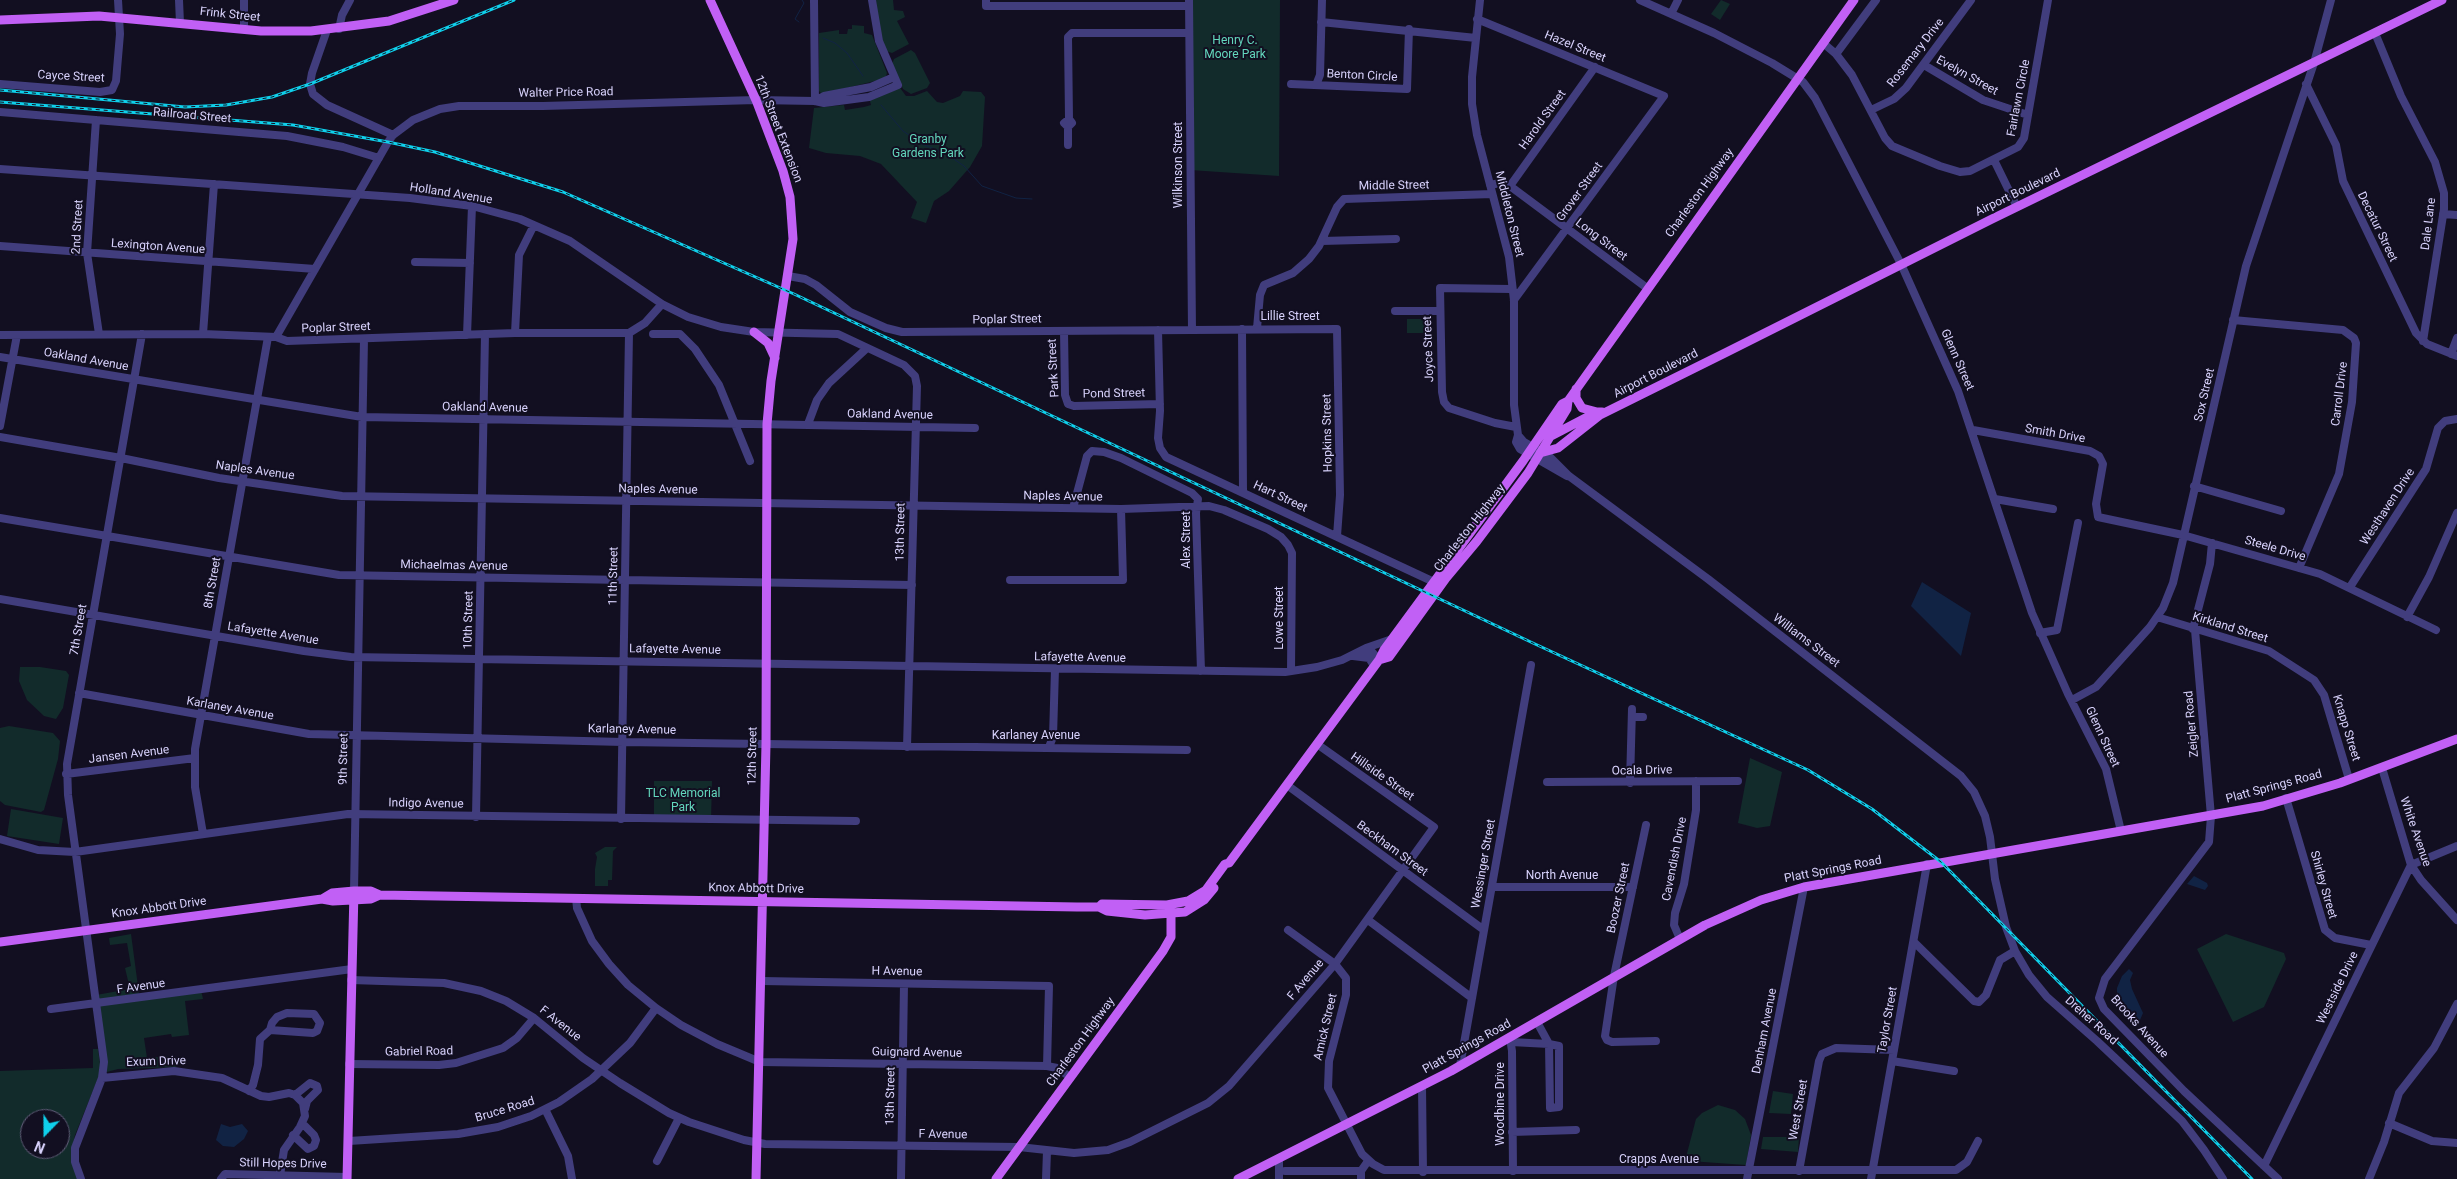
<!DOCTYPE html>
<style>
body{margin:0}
#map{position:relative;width:2457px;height:1179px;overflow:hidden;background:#120f21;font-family:Roboto,sans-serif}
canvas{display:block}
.north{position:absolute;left:20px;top:1109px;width:50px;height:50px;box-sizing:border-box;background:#120f21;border:1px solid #615d79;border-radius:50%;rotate:202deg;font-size:14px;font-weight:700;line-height:20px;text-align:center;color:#d8d2fc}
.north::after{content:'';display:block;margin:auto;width:18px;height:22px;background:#0fd0eb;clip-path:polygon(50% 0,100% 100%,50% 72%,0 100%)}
</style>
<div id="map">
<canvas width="2457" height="1179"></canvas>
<div class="north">N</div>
</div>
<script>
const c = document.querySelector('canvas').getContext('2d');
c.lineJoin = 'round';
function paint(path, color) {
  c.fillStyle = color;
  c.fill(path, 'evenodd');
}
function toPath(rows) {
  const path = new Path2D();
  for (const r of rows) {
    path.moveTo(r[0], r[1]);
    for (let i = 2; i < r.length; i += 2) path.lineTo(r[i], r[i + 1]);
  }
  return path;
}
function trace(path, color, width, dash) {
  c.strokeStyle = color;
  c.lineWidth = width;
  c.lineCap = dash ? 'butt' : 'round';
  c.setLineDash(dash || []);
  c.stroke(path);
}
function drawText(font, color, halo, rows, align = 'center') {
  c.font = font + ' Roboto,sans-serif';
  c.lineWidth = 4;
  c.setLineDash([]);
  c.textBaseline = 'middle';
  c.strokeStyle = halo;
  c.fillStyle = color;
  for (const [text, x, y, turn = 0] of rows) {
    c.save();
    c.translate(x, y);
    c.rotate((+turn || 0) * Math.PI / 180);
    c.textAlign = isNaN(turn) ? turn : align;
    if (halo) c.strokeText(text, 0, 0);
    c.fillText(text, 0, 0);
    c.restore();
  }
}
paint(toPath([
 [876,0,893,0,894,10,903,11,905,17,897,21,909,44,892,53,886,51,878,28],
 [1189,0,1280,0,1279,176,1190,170],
 [1721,0,1730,4,1720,20,1711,14],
 [852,25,864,26,864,33,872,35,887,73,886,76,883,79,822,94,819,91,819,33,839,30,839,34,847,34,848,29,852,29],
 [911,50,915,53,930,83,927,88,911,94,903,89,892,64,894,59],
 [898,85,906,96,914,96,927,91,937,102,943,103,960,96,963,91,981,92,985,97,982,146,970,167,949,191,934,201,926,223,911,218,917,202,881,164,860,156,826,153,809,148,814,108,844,105,845,110,864,107,871,105,869,97],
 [1407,319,1432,319,1432,333,1407,333],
 [20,667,40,667,66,671,69,675,63,708,56,719,44,716,27,700,19,681],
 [9,726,53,733,60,741,58,759,44,810,41,812,5,805,0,801,0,728],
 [1750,758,1782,772,1770,826,1757,828,1738,823],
 [654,781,712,781,711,820,654,819],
 [11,809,63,818,59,844,7,836],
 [605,847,617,847,613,851,612,880,608,880,608,886,595,886,595,869,597,857,595,853],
 [131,934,139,994,201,990,203,999,185,1001,189,1035,172,1037,171,1034,144,1038,147,1058,168,1056,177,1067,118,1069,103,1073,96,995,130,989,125,968,131,966,127,943,110,945,109,938],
 [2226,934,2284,953,2286,959,2264,1007,2233,1022,2197,949],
 [93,1049,98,1049,101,1071,75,1135,72,1149,78,1179,0,1179,0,1071,93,1068],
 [30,1119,60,1119,60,1149,30,1149],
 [1773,1091,1793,1094,1791,1114,1769,1113],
 [1718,1105,1735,1110,1745,1119,1751,1135,1746,1165,1689,1161,1686,1157,1696,1119,1702,1113],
 [1763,1137,1799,1137,1798,1152,1761,1149]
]), '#122b2b');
paint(toPath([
 [1922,582,1971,613,1961,656,1911,606],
 [2194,876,2207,883,2208,886,2205,890,2187,884],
 [2129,969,2133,973,2130,980,2132,989,2143,1013,2140,1020,2136,1022,2132,1020,2117,997,2117,988,2122,976],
 [221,1124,230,1127,242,1124,248,1131,244,1139,234,1147,223,1146,216,1140]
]), '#112344');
trace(toPath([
 [799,22,795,19,804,3,802,0],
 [823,38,835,43,847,53,863,76],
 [881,105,903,131,922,144,945,153,964,166,982,186,1016,198,1032,199]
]), '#112344', 1);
trace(toPath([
 [179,0,180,23],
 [814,0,815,101],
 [986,0,986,6,1189,6],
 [1189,0,1192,330],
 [1480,0,1472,77,1472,104,1477,135,1509,257,1514,300,1514,405,1518,435,1524,442,1550,457,1569,476,1708,579,1961,776,1974,792,1985,816,1990,837,1995,879,2006,927,2015,951,2029,975,2047,997,2097,1041,2182,1121,2204,1150,2223,1179],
 [1640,0,1714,33,1772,63,1803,82,1815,98,1901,264,1958,391,2032,613,2068,694,2106,769,2121,831],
 [1671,14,1678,0],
 [1477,19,1664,96,1514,300],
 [1321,22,1476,38],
 [244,29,244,0],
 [339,29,342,15,350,0],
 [327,30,312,73,310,84,313,94,327,105,393,135],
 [2375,33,2401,96,2435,162,2444,193,2444,209,2423,341],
 [1823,43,1836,54,1852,75,1885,138,1892,146,1940,166,1960,172,1970,171,2018,147,2024,138,2048,0],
 [1836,54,1876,0],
 [1924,65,1983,100,2028,115],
 [0,84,100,92,112,90,116,81,120,34,118,0],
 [1291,84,1407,89,1409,29],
 [2306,84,2336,145,2343,181,2416,333,2427,344,2457,356],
 [1316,85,1320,75,1322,0],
 [815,101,824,96,871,87,894,77],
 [1871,110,1894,99,1906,88,1971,0],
 [0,112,287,136,343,147,379,158],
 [1069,119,1068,37,1072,33,1189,33],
 [96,120,87,253,99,334],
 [1068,145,1068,127,1072,123,1069,119,1064,123,1068,127],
 [1994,160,2017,207],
 [0,169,410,198,472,206,520,219,570,241,662,304,688,317,721,327,754,332,838,334,904,365,915,376,917,386,907,747],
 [1490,185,1500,183,1510,186,1647,288],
 [1510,186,1595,67],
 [2443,214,2457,215],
 [1322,241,1396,239],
 [0,246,315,269],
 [415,262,470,263],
 [788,276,805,279,816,285,850,312,886,328,902,332,1337,329,1340,495,1337,536],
 [1511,289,1440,288,1442,392,1444,402,1449,408,1495,423,1516,427],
 [1395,311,1439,311],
 [2233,320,2343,330,2354,338,2356,343,2352,402,2339,474,2299,568],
 [1257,328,1260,295,1264,285,1293,273,1309,259,1319,246,1337,207,1344,199,1492,194],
 [1242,329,1243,492],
 [1158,330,1160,411,1158,438,1160,448,1166,457,1434,582],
 [1064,331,1065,395,1068,404,1074,406,1160,404],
 [515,333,519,255,534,225],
 [203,334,214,184],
 [653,334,680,334,695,349,719,385,750,461],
 [0,335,203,334,276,337,287,341,515,333,629,333,645,323,662,304],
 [467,335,472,206],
 [276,337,388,142,393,135,413,120,440,109,459,106,543,106,756,100,815,101,824,103,869,97,898,85,879,41,872,0],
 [2451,354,2457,338],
 [0,357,362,417,975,428],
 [808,424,817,400,829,383,867,348],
 [0,426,17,335],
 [1973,430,2090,451,2099,456,2103,464,2096,504,2098,517,2183,535,2320,574,2436,630],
 [1518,435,1516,442,1520,449,1567,476],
 [0,437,121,458,219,478,342,496,1121,509,1209,506,1224,510,1268,529,1281,537,1288,545,1292,553,1291,671],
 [2194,486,2281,511],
 [1995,499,2053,509],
 [1073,508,1087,456,1092,451,1104,452,1121,458,1192,493,1198,499,1196,513,1201,671],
 [0,518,339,575,912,585],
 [1010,580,1123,580,1121,509],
 [2350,587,2426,469,2438,428,2445,421,2457,419],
 [0,599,304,651,351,657,1285,672,1317,667,1342,660,1366,648,1392,639],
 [2157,617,2269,651,2314,680,2324,695,2349,779],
 [2407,617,2429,577,2457,513],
 [2193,629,2210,564,2212,543],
 [2195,630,2211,816,2209,842,2105,979,2099,998,2104,1009,2184,1091,2278,1179],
 [2040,633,2057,630,2078,523],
 [1363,650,1372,652,1379,660],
 [1353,656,1369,658,1374,666],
 [79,693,309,734,623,742,1187,750],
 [2072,700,2096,687,2150,627,2163,608,2173,583,2246,266,2314,63,2331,0],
 [1632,717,1643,717],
 [1049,747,1053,737,1055,669],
 [2382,768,2411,865,2421,880,2457,920],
 [66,774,195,758],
 [1547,782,1738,781],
 [1630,783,1632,709],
 [1287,785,1484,930],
 [2286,798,2325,930,2335,938,2371,945],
 [476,817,485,334],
 [621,819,629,333],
 [1646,825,1614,976,1605,1036,1607,1040,1612,1042,1656,1041],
 [203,834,195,787,195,749,268,337],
 [0,839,38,850,75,852,348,814,856,821],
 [1492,887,1633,887],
 [354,891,364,339],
 [576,898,577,908,592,941,609,964,628,985,656,1008,681,1025,717,1044,760,1062,1047,1066,1057,1068,1070,1077],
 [1368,920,1472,998],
 [1288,930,1335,964,1346,978,1346,995,1329,1061,1328,1088,1362,1154,1373,1164,1384,1170,1956,1170,1967,1162,1978,1141],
 [1680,939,1674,925,1675,913,1684,884,1696,810,1696,781],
 [1914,942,1974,1001,1979,1002,1986,995,2000,960,2015,951],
 [351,980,444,983,481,991,506,1001,534,1018,583,1058,620,1083,669,1113,689,1122,744,1140,765,1144,1019,1147,1074,1153,1108,1150,1130,1142,1208,1103,1229,1086,1335,964,1434,827,1317,744],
 [762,981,1049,986,1047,1066],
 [51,1009,352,969],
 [1510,1038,1512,1051,1513,1171],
 [1511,1042,1549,1044,1559,1046,1559,1107,1550,1108,1549,1044,1537,1022],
 [1892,1061,1954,1071],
 [349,1064,439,1065,456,1063,503,1048,517,1038,534,1018],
 [1460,1066,1531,665],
 [102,1078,174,1071,222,1078,261,1096,269,1097,289,1093,295,1095,303,1103,305,1116,300,1127,284,1150,280,1175],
 [1422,1086,1423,1172],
 [249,1091,253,1085,258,1065,260,1039,270,1030,272,1023,277,1017,287,1013,314,1014,320,1023,317,1031,313,1033,270,1030],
 [295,1095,310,1083,317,1086,318,1090,307,1101,305,1109],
 [545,1109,568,1156,572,1179],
 [2389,1123,2432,1141,2457,1143],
 [1512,1132,1576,1130],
 [293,1135,308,1149,314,1146,316,1140,314,1135,302,1123],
 [349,1141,458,1134,498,1127,531,1116,559,1102,592,1079,630,1043,656,1008],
 [1279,1159,1279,1179],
 [657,1161,679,1118],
 [2264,1166,2411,865,2457,846],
 [1285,1171,1361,1171],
 [1799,1171,1819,1061,1822,1054,1836,1048,1894,1050],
 [81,1179,75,1162,75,1148,102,1078,104,1062,68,795,67,764,142,334],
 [221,1179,225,1174,347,1177],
 [901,1179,904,984],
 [1046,1179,1047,1151],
 [1361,1179,1361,1171,1368,1161],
 [1747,1179,1804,887],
 [1871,1179,1927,864],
 [2369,1179,2384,1142,2399,1093,2434,1048,2457,1004]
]), '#413d7d', 8);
trace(toPath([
 [710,0,756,100,783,171,790,197,793,239,771,381,767,424,766,744,756,1179],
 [0,20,99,16,261,31,311,31,389,21,454,0],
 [754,332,768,343,775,358],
 [1576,389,1576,398,1582,408,1597,412],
 [1551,436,1597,412,1602,412],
 [1540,453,1558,448,1600,415,1727,352,1992,219,2442,0],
 [1379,660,1389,657,1446,578,1477,541,1528,473,1567,409,1568,401],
 [322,899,332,893,354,891,371,891,380,895],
 [1099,907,1107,911,1145,915,1185,912,1204,900,1214,888],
 [0,942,322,899,333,901,371,899,380,895,1077,907,1099,907,1102,904,1167,905,1188,901,1206,890,1225,864,1229,863,1379,660,1384,650,1523,461,1562,404,1568,401,1854,0],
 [347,1179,354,891],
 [996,1179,1163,951,1171,937,1171,914,1167,905],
 [1238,1179,1451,1071,1705,925,1761,900,1804,887,2263,806,2340,783,2457,739]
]), '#c160f5', 9);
const rail = toPath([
 [0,90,185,107,226,105,272,97,310,84,514,0],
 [0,102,293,125,388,142,435,152,563,192,794,294,1535,644,1808,770,1872,809,1941,862,2252,1179]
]);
trace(rail, '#0fd0eb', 3);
trace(rail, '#120f21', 1, [4]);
drawText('12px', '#d8d2fc', '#120f21', [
 ["Frink Street",230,15,6],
 ["Hazel Street",1575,47,22],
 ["Rosemary Drive",1916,53,-52],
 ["Benton Circle",1362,76,3],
 ["Evelyn Street",1967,76,29],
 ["Cayce Street",71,77,3],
 ["Walter Price Road",566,93,-1],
 ["Fairlawn Circle",2019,98,-79],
 ["Railroad Street",192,116,5],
 ["Harold Street",1543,120,-54],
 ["12th Street Extension",778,129,69],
 ["Wilkinson Street",1179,165,-90],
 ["Middle Street",1394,186,-1],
 ["Grover Street",1580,192,-54],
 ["Charleston Highway",1700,193,-54],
 ["Airport Boulevard",2018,193,-26],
 ["Holland Avenue",451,194,9],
 ["Middleton Street",1509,214,76],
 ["Dale Lane",2429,224,-83],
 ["2nd Street",78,227,-87],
 ["Decatur Street",2377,227,64],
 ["Long Street",1601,240,37],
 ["Lexington Avenue",158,247,4],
 ["Lillie Street",1290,317],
 ["Poplar Street",1007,320,-1],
 ["Poplar Street",336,328,-2],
 ["Joyce Street",1429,349,-92],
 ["Oakland Avenue",86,360,10],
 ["Glenn Street",1957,360,66],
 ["Park Street",1054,368,-93],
 ["Airport Boulevard",1656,374,-27],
 ["Pond Street",1114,394,-1],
 ["Carroll Drive",2340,394,-83],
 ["Sox Street",2205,395,-77],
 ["Oakland Avenue",485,408,1],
 ["Oakland Avenue",890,415,1],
 ["Hopkins Street",1328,433,-91],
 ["Smith Drive",2055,434,10],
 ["Naples Avenue",255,471,8],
 ["Naples Avenue",658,490,1],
 ["Naples Avenue",1063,497,1],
 ["Hart Street",1280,497,25],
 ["Westhaven Drive",2388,507,-57],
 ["Charleston Highway",1470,528,-52],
 ["13th Street",901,532,-89],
 ["Alex Street",1187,540,-90],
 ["Steele Drive",2275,549,16],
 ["Michaelmas Avenue",454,566,1],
 ["11th Street",614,576,-89],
 ["8th Street",213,583,-80],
 ["Lowe Street",1280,618,-90],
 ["10th Street",469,620,-89],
 ["Kirkland Street",2230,628,17],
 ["7th Street",79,630,-80],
 ["Lafayette Avenue",273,634,9],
 ["Williams Street",1806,641,37],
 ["Lafayette Avenue",675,650,1],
 ["Lafayette Avenue",1080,658,1],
 ["Karlaney Avenue",230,709,10],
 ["Zeigler Road",2192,724,-95],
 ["Knapp Street",2346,728,73],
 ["Karlaney Avenue",632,730,1],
 ["Karlaney Avenue",1036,736],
 ["Glenn Street",2102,737,65],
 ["Jansen Avenue",129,755,-7],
 ["12th Street",753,756,-89],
 ["9th Street",344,759,-89],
 ["Ocala Drive",1642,771,-1],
 ["Hillside Street",1382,777,35],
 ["Platt Springs Road",2274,787,-15],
 ["Indigo Avenue",426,804,1],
 ["White Avenue",2415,832,71],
 ["Beckham Street",1392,849,36],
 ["Cavendish Drive",1675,859,-79],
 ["Wessinger Street",1484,864,-80],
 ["Platt Springs Road",1833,870,-11],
 ["North Avenue",1562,876],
 ["Shirley Street",2323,885,74],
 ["Knox Abbott Drive",756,889,1],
 ["Boozer Street",1619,898,-78],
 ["Knox Abbott Drive",159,908,-8],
 ["H Avenue",897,972,1],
 ["F Avenue",1306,980,-50],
 ["F Avenue",141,987,-8],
 ["Westside Drive",2338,988,-64],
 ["Taylor Street",1888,1020,-80],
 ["Dreher Road",2091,1021,42],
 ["F Avenue",560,1024,38],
 ["Amick Street",1326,1027,-77],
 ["Brooks Avenue",2139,1027,48],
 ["Denham Avenue",1765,1031,-79],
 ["Charleston Highway",1081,1042,-54],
 ["Platt Springs Road",1467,1047,-29],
 ["Gabriel Road",419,1052,-1],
 ["Guignard Avenue",917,1053,1],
 ["Exum Drive",156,1062,-2],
 ["13th Street",891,1096,-89],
 ["Woodbine Drive",1501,1104,-90],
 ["Bruce Road",505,1110,-17],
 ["West Street",1799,1110,-80],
 ["F Avenue",943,1135,1],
 ["Crapps Avenue",1659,1160],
 ["Still Hopes Drive",283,1164,1]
]);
drawText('12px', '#63d7bd', '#120f21', [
 ["Henry C.",1235,41],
 ["Moore Park",1235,55],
 ["Granby",928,140],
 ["Gardens Park",928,154],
 ["TLC Memorial",683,794],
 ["Park",683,808]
]);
</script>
